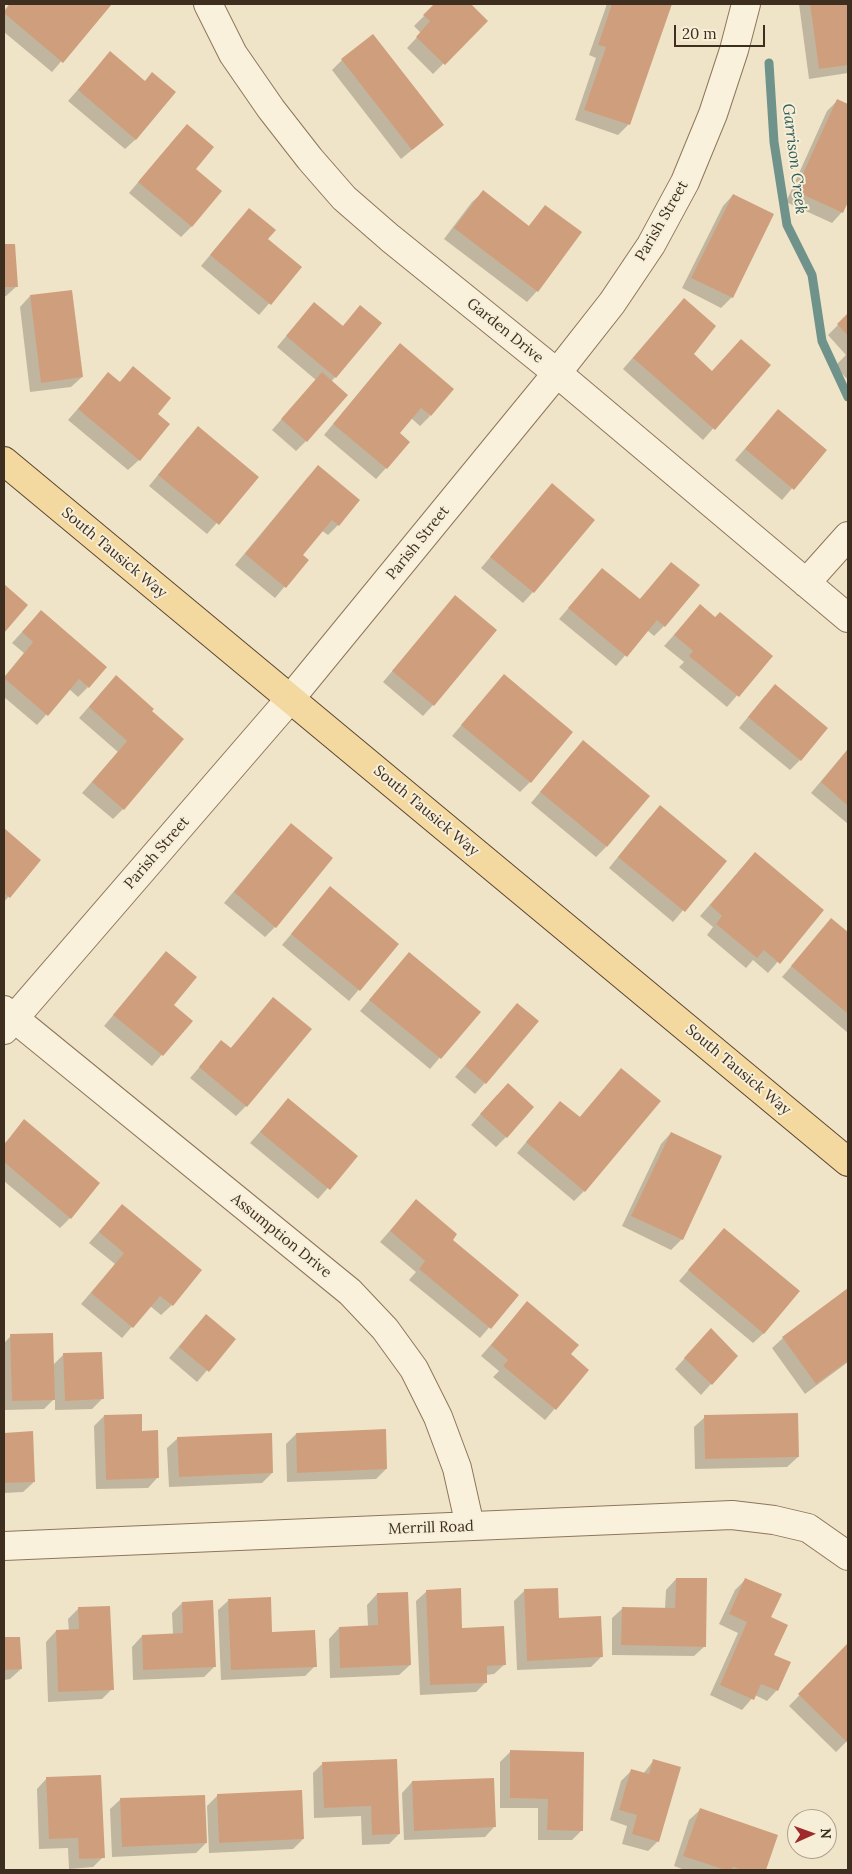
<!DOCTYPE html>
<style>
body{margin:0}
#map{position:relative;width:852px;height:1874px;overflow:hidden;background:#f0e4c8;font-family:Lora,serif}
canvas{display:block}
.frame{position:absolute;inset:0;border:5px solid #3d2e20;pointer-events:none}
.north{position:absolute;left:787px;top:1809px;width:50px;height:50px;box-sizing:border-box;background:#f7eed8;border:1px solid #ada18e;border-radius:50%;rotate:88deg;font-size:14px;font-weight:700;line-height:20px;text-align:center;color:#3d2e20}
.north::after{content:'';display:block;margin:auto;width:18px;height:22px;background:#9e2a2b;clip-path:polygon(50% 0,100% 100%,50% 72%,0 100%)}
.scale{position:absolute;left:674px;top:25px;width:91px;height:22px;box-sizing:border-box;border:2px solid #3d2e20;border-top:0;padding-left:6px;font-size:15px;line-height:18px;white-space:nowrap;color:#3d2e20;-webkit-text-stroke:4px #f7eed8;paint-order:stroke}
</style>
<div id="map">
<canvas width="852" height="1874"></canvas>
<div class="frame"></div>
<div class="north">N</div>
<div class="scale">20 m</div>
</div>
<script>
const c = document.querySelector('canvas').getContext('2d');
c.lineJoin = 'round';
function paint(path, color) {
  c.fillStyle = color;
  c.fill(path, 'evenodd');
}
function toPath(rows) {
  const path = new Path2D();
  for (const r of rows) {
    path.moveTo(r[0], r[1]);
    for (let i = 2; i < r.length; i += 2) path.lineTo(r[i], r[i + 1]);
  }
  return path;
}
function trace(path, color, width, dash) {
  c.strokeStyle = color;
  c.lineWidth = width;
  c.lineCap = dash ? 'butt' : 'round';
  c.setLineDash(dash || []);
  c.stroke(path);
}
function drawText(font, color, halo, rows, align = 'center') {
  c.font = font + ' Lora,serif';
  c.lineWidth = 4;
  c.setLineDash([]);
  c.textBaseline = 'middle';
  c.strokeStyle = halo;
  c.fillStyle = color;
  for (const [text, x, y, turn = 0] of rows) {
    c.save();
    c.translate(x, y);
    c.rotate((+turn || 0) * Math.PI / 180);
    c.textAlign = isNaN(turn) ? turn : align;
    if (halo) c.strokeText(text, 0, 0);
    c.fillText(text, 0, 0);
    c.restore();
  }
}
paint(toPath([
 [9,4,111,4,52,72,4,32,4,11],
 [436,4,469,4,486,21,433,74,407,48,421,33,414,26],
 [607,4,671,4,628,125,618,135,575,120,596,58,589,55],
 [799,4,848,4,848,73,809,79],
 [110,53,136,139,125,149,68,101],
 [342,60,442,125,401,159,332,70],
 [837,101,848,106,848,199,842,212,832,223,786,202,827,111],
 [177,136,194,169,192,226,181,237,129,193],
 [483,192,528,227,545,206,537,291,527,302,444,239,472,202],
 [733,195,732,297,721,308,682,288,723,206],
 [239,220,266,239,300,268,259,315,201,266],
 [14,245,17,286,6,296,4,297,4,246],
 [30,296,82,377,71,387,30,392,20,307],
 [314,303,342,327,360,307,335,377,331,382,306,441,296,451,272,430,316,380,277,347],
 [674,310,692,355,712,372,769,365,703,440,623,369],
 [848,315,848,380,835,366,846,355,828,335],
 [390,355,430,416,420,426,411,418,398,433,386,468,376,479,324,435],
 [133,368,156,414,139,460,128,470,68,420,108,374,119,383],
 [778,411,825,450,782,500,735,460],
 [188,438,257,477,207,534,149,486],
 [308,477,338,525,328,535,321,530,301,555,307,560,275,598,235,565],
 [552,484,533,592,523,603,481,568],
 [671,564,664,626,654,636,647,630,616,666,559,619,602,569,639,600],
 [455,597,433,705,423,716,383,682],
 [700,606,715,618,771,656,727,707,679,667,684,662,664,646],
 [31,622,88,687,78,697,69,689,37,725,4,697,4,677,24,653,12,643],
 [504,676,530,782,520,792,452,736],
 [106,687,152,709,123,809,113,819,82,793,118,752,79,718],
 [765,696,800,760,790,770,739,728],
 [848,749,848,824,811,793],
 [573,752,606,847,596,857,531,803],
 [650,817,725,861,673,922,609,868],
 [4,830,39,861,4,902],
 [281,835,275,927,265,937,224,903],
 [755,853,822,910,768,973,753,960,746,968,707,935,713,927,700,916],
 [330,888,398,944,349,1001,282,945],
 [831,920,848,934,848,1033,782,977],
 [166,952,172,1005,191,1021,152,1066,104,1026],
 [409,953,479,1012,430,1069,360,1011],
 [273,999,246,1106,236,1116,190,1078,221,1042,230,1049],
 [517,1005,485,1083,475,1094,455,1077],
 [621,1069,584,1191,574,1201,517,1153,560,1102,579,1118],
 [497,1095,506,1137,496,1147,471,1125],
 [288,1100,356,1156,318,1199,250,1143],
 [25,1121,70,1218,60,1228,4,1181,4,1144],
 [671,1133,682,1239,671,1250,622,1226,661,1144],
 [416,1201,451,1240,517,1295,480,1338,409,1280,416,1272,380,1242],
 [122,1205,172,1305,161,1315,150,1306,122,1338,81,1304,115,1264,89,1243],
 [724,1229,764,1333,753,1343,679,1281],
 [848,1290,848,1362,805,1394,772,1348,783,1338],
 [527,1303,569,1354,588,1370,545,1420,493,1377,499,1371,481,1356],
 [196,1326,234,1339,197,1382,169,1358],
 [11,1336,53,1365,64,1354,102,1399,92,1409,55,1410,55,1398,44,1409,4,1410,4,1343],
 [701,1340,736,1356,701,1395,675,1369],
 [104,1416,141,1432,158,1477,148,1488,96,1489,94,1426],
 [705,1417,798,1457,787,1467,695,1469,694,1427],
 [32,1433,34,1482,23,1492,4,1493,4,1434],
 [296,1434,386,1469,376,1479,287,1482,286,1444],
 [178,1438,272,1473,262,1483,169,1487,167,1448],
 [676,1579,705,1646,694,1656,612,1655,612,1618,623,1608,665,1609,666,1590],
 [745,1580,770,1618,777,1690,767,1701,755,1695,742,1710,710,1695,738,1633,719,1624,735,1590],
 [427,1591,461,1629,505,1664,494,1674,486,1675,486,1682,476,1692,420,1695,416,1601],
 [524,1591,558,1619,601,1657,591,1667,517,1670,514,1601],
 [377,1594,410,1665,399,1675,330,1678,329,1639,339,1628,368,1627,367,1605],
 [229,1600,271,1633,315,1666,305,1676,221,1680,218,1610],
 [182,1603,214,1667,204,1677,133,1680,132,1647,142,1636,173,1635,172,1613],
 [79,1608,112,1689,102,1699,48,1702,46,1642,56,1631,69,1631,68,1619],
 [19,1638,21,1669,10,1679,4,1680,4,1639],
 [847,1646,848,1647,848,1740,836,1752,789,1706],
 [511,1751,582,1830,572,1840,538,1840,538,1808,500,1808,500,1762],
 [396,1760,399,1834,389,1844,362,1845,361,1816,314,1818,313,1773,323,1763],
 [654,1760,658,1841,648,1851,622,1844,627,1826,610,1820,621,1781,631,1771,643,1774],
 [47,1778,103,1857,93,1867,69,1869,68,1848,39,1849,37,1789],
 [412,1782,495,1826,485,1837,404,1840,402,1793],
 [218,1795,303,1839,293,1849,209,1853,207,1806],
 [121,1799,206,1843,196,1853,112,1857,110,1809],
 [700,1810,777,1836,765,1870,685,1870,674,1866,689,1820]
]), '#0003');
trace(toPath([
 [769,63,774,142,787,225,812,275,822,341,848,397]
]), '#6f938a', 9);
paint(toPath([
 [10,4,112,4,63,63,4,13],
 [434,4,471,4,488,21,445,65,416,37,430,21,423,15],
 [612,4,672,4,630,125,584,110,606,47,598,45],
 [810,4,848,4,848,65,819,69],
 [373,34,444,125,412,150,341,59],
 [110,51,145,81,152,72,176,92,136,140,78,90],
 [837,99,848,104,848,202,843,213,795,191],
 [187,124,214,147,196,169,222,191,192,227,138,182],
 [483,190,529,226,545,205,582,232,538,292,454,228],
 [733,194,774,214,733,298,691,278],
 [249,208,276,230,268,239,302,267,271,305,210,255],
 [4,244,15,244,18,287,4,287],
 [72,290,83,377,41,383,30,295],
 [684,298,716,326,694,354,712,371,741,339,771,365,715,430,633,358],
 [314,302,343,326,360,305,382,323,336,378,286,336],
 [848,313,848,336,837,324],
 [400,343,454,389,431,416,421,408,400,433,410,442,387,469,333,424],
 [133,366,171,398,158,414,170,424,140,461,78,409,108,372,120,382],
 [322,372,348,395,307,442,281,419],
 [778,409,827,450,794,490,745,449],
 [198,426,259,477,219,525,158,475],
 [318,465,360,500,339,526,332,520,303,555,309,560,286,588,245,554],
 [552,483,595,520,534,593,490,557],
 [671,562,700,585,665,627,657,620,627,657,568,608,602,568,640,599],
 [4,584,28,605,4,633],
 [455,595,497,630,434,706,392,671],
 [700,604,715,617,720,612,773,656,739,697,689,656,693,651,674,635],
 [41,610,107,667,89,688,79,679,48,716,4,678,33,642,22,632],
 [504,674,573,732,531,783,461,725],
 [116,675,154,709,152,711,184,739,124,810,92,782,127,741,89,707],
 [775,684,828,728,801,761,748,717],
 [583,740,650,796,607,847,540,792],
 [848,749,848,806,821,782],
 [660,805,727,861,685,912,618,857],
 [291,823,333,858,276,928,234,892],
 [4,828,41,860,10,898,4,893],
 [755,852,824,910,780,964,764,950,757,958,716,924,722,916,710,905],
 [330,886,399,944,360,991,291,934],
 [831,918,848,932,848,1014,791,966],
 [166,951,197,977,174,1005,193,1021,163,1056,113,1015],
 [409,952,481,1012,441,1059,369,1000],
 [273,997,312,1029,247,1107,199,1067,221,1040,231,1048],
 [517,1003,539,1021,486,1084,465,1066],
 [621,1068,661,1101,585,1192,526,1142,560,1101,580,1117],
 [508,1083,534,1107,507,1138,480,1114],
 [288,1098,358,1156,330,1190,260,1132],
 [24,1119,100,1183,71,1219,4,1162,4,1145],
 [671,1132,722,1156,683,1240,631,1216],
 [416,1199,457,1234,453,1240,519,1295,491,1329,419,1269,425,1261,390,1231],
 [122,1204,202,1270,173,1306,160,1296,133,1328,91,1293,124,1253,99,1232],
 [724,1228,800,1291,764,1334,688,1270],
 [848,1288,848,1361,816,1384,782,1337],
 [527,1301,579,1345,571,1354,589,1370,556,1410,503,1366,508,1360,491,1345],
 [206,1314,236,1339,209,1372,179,1347],
 [711,1328,738,1356,712,1385,684,1358],
 [53,1333,55,1400,12,1401,10,1334],
 [102,1352,104,1399,65,1401,63,1353],
 [798,1413,799,1457,705,1459,704,1415],
 [142,1414,142,1431,158,1430,159,1478,106,1480,104,1415],
 [386,1429,387,1469,297,1473,296,1433],
 [33,1431,35,1482,4,1483,4,1433],
 [272,1433,273,1473,179,1477,177,1437],
 [676,1578,707,1578,706,1647,621,1645,622,1607,675,1608],
 [745,1578,782,1594,771,1617,788,1625,774,1655,791,1662,778,1691,761,1684,754,1700,720,1685,747,1622,729,1614],
 [461,1588,462,1628,504,1626,506,1665,487,1666,487,1683,430,1685,426,1590],
 [558,1588,559,1618,601,1616,603,1657,527,1661,524,1589],
 [408,1592,411,1665,340,1668,339,1627,378,1625,377,1593],
 [271,1597,272,1632,315,1630,317,1667,231,1670,228,1599],
 [213,1600,216,1667,143,1670,142,1635,183,1633,182,1602],
 [110,1606,114,1690,58,1692,56,1630,79,1629,78,1607],
 [4,1637,20,1637,22,1669,4,1670],
 [847,1644,848,1645,848,1743,798,1694],
 [510,1750,584,1752,583,1831,547,1830,548,1799,510,1798],
 [397,1759,400,1834,372,1835,371,1806,324,1808,322,1762],
 [653,1759,681,1767,659,1842,632,1834,637,1815,619,1810,631,1769,649,1774],
 [101,1775,105,1858,79,1859,78,1838,49,1839,46,1777],
 [494,1778,496,1827,414,1831,412,1781],
 [302,1790,304,1839,219,1843,217,1794],
 [205,1795,207,1843,122,1847,120,1798],
 [700,1808,778,1835,766,1870,743,1870,733,1867,731,1870,725,1870,683,1856]
]), '#cf9f7d');
const minor = toPath([
 [208,4,233,54,271,109,310,159,344,198,390,238,557,373,848,618],
 [806,583,848,536],
 [4,1010,350,1292,385,1329,414,1369,438,1417,457,1468,470,1526],
 [4,1030,290,699,557,373,612,303,651,245,685,182,713,114,734,50,746,4],
 [4,1546,732,1515,774,1520,808,1528,848,1556]
]);
const major = toPath([
 [4,461,848,1162]
]);
trace(minor, '#8d765c', 30);
trace(major, '#5b4430', 30);
trace(minor, '#faf1dc', 28);
trace(major, '#f3d9a0', 28);
drawText('15px', '#3d2e20', '#f7eed8', [
 ["Parish Street",662,221,-60],
 ["Garden Drive",505,331,39],
 ["Parish Street",418,543,-51],
 ["South Tausick Way",114,553,40],
 ["South Tausick Way",426,811,40],
 ["Parish Street",157,853,-49],
 ["South Tausick Way",738,1070,40],
 ["Assumption Drive",281,1236,39],
 ["Merrill Road",431,1528,-2]
]);
drawText('italic 16px', '#2f5d5a', '#f7eed8', [
 ["Garrison Creek",794,159,83]
]);
</script>
